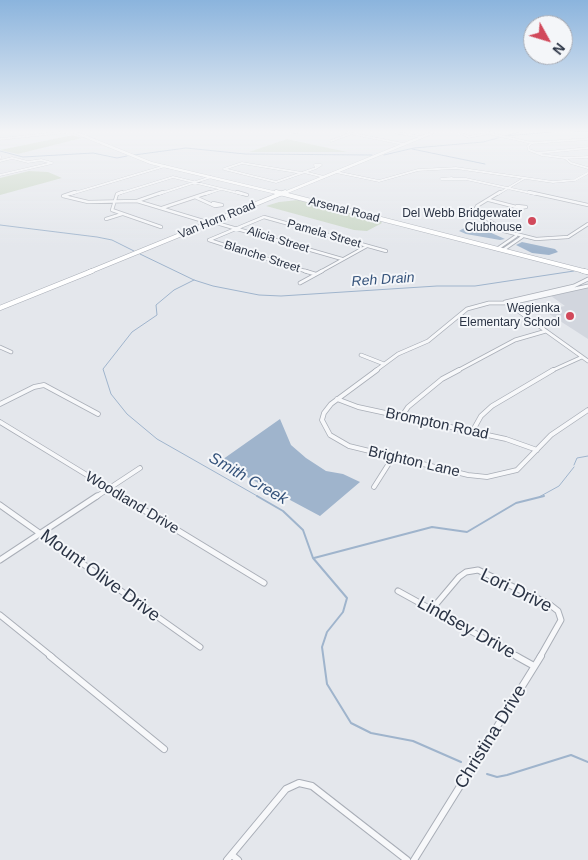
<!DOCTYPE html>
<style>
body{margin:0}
#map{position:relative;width:588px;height:860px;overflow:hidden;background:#e4e7ec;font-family:Arial,sans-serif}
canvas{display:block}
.north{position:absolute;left:523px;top:15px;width:50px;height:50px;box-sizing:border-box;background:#f4f6f9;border:1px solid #a4a8b1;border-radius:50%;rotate:129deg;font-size:14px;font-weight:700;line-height:20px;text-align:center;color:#2b3445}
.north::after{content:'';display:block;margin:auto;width:18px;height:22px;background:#d1495b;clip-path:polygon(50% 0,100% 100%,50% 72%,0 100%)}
</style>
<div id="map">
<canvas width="588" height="860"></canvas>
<div class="north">N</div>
</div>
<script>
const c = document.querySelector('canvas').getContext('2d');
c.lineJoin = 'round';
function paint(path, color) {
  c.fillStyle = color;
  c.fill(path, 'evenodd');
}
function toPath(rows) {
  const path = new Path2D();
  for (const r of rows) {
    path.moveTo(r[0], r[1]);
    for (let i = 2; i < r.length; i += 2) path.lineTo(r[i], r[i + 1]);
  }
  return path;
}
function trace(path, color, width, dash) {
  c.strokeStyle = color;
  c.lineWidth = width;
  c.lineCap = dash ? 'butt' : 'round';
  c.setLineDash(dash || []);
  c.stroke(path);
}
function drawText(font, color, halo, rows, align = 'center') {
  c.font = font + ' Arial,sans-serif';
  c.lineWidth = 4;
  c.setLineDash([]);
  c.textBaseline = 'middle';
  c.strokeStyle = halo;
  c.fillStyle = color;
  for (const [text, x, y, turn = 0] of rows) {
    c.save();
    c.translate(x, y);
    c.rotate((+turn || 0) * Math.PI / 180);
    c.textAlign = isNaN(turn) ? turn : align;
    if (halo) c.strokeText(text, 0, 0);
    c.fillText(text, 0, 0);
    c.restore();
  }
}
paint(toPath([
 [588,288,588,339,543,310,565,306,551,296]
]), '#d2d6de');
paint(toPath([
 [73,135,82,138,18,154,0,150],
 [287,139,347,152,348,152,249,152],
 [29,171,48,172,62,178,0,195,0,178],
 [298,200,380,221,382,223,367,231,354,230,266,206,279,202]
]), '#c9d6c5');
paint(toPath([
 [464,228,477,232,487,231,505,239,500,240,466,234,459,231],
 [522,242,555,249,558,252,549,255,532,253,516,245],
 [280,419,291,445,306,458,326,471,343,474,360,482,320,516,219,462]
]), '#9fb4cc');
trace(toPath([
 [574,132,588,132],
 [509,135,519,132],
 [505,136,552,132],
 [412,149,485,164],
 [0,151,23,157,93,153,117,158,127,156],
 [134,155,186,148,245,154,372,155],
 [384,155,414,148,483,142,498,138],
 [0,225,97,237,112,240,134,251],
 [140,254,194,280,213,286,259,295,281,296,437,286,475,286,574,271],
 [194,280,174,290,156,305,157,315,132,332,103,369,111,394,127,414,157,439,259,497],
 [574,465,577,458,588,456],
 [539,497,559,486,574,467]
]), '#9fb4cc', 1);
trace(toPath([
 [257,496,283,511,303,530,313,558,347,598,343,612,327,632,322,647,327,684,351,723,371,733,413,741,461,762],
 [314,558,432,527,467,532,516,503,544,496],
 [487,774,497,777,507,775,571,755,588,762]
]), '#9fb4cc', 2);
const streetFar5 = toPath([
 [344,132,403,144],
 [392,132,422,137],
 [462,132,460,133,469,137,494,132],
 [483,132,532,143,588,139],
 [292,133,297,132],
 [0,139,66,132],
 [331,141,352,133],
 [532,143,528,146,529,150,542,155,565,158,588,157],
 [538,153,588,148],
 [0,156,0,158],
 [565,158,571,163,588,168],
 [0,161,12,158,28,162,41,160,52,163,0,175],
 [315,165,321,165,316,168,315,165],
 [224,169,276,182,316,168],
 [224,169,242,163,302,173],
 [304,172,324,177],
 [336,172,379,181,418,170,456,168,553,182,575,180,588,173],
 [452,178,441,179,466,179,535,194],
 [71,194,165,166],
 [118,194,173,177,242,194],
 [159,194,211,177],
 [206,194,221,189],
 [498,194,523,179]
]);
const streetFar4 = toPath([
 [122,192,117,194,112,210,161,227],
 [237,192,247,195],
 [500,192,477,206,475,210,504,231,536,239,568,237,588,224],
 [529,192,588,205],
 [63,196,88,202,137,201,210,223],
 [63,196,75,192],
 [195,197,215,206,222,205,213,203],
 [489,200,520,208,526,207,517,206],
 [137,201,163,192],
 [162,208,210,192],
 [106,219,122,214],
 [213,222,342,259],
 [209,240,264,217,386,251],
 [209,240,308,272],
 [497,249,516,236],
 [503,250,522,237],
 [320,272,367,246]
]);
const streetFar3 = toPath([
 [305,271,315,274],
 [300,283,322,271],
 [505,302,574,286,588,279],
 [507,303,588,361],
 [0,347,11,352],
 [361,355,384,364],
 [375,371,398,354,428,341,467,309,489,303,511,303,588,286],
 [457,371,515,340,546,331],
 [551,371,582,357]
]);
const streetFar2 = toPath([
 [377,370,331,404,324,413,322,420,330,435,349,446,468,475,487,477,517,470,551,435,588,410],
 [337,399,358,407,506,439,537,450],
 [0,404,34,387,44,385,98,414],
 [402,416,408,407,442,379,459,370],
 [0,422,123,497],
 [472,432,481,416,492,406,553,370],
 [374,487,393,457],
 [96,497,140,468]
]);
const streetFar1 = toPath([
 [121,496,264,583],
 [0,505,200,647],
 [0,560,97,496],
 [398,591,518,657],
 [432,609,459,577,466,572,478,570,549,604,558,611,561,620,540,657],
 [0,615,52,657]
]);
const street = toPath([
 [50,656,164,749],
 [516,656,534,666],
 [232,855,238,860],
 [227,860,286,789,299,783,312,786,407,860],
 [414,860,541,656]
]);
const secondaryFar2 = toPath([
 [74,132,151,163,281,194],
 [282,194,434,132]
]);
const secondaryFar1 = toPath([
 [276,192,588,272],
 [89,272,285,192]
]);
const secondary = toPath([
 [583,271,588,272],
 [0,308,92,271]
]);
trace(streetFar5, '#a9aeb7', 2.5);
trace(streetFar4, '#a9aeb7', 4);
trace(streetFar3, '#a9aeb7', 4.5);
trace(streetFar2, '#a9aeb7', 5.5);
trace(streetFar1, '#a9aeb7', 7);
trace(street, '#a9aeb7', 8);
trace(secondaryFar2, '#a9aeb7', 3);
trace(secondaryFar1, '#a9aeb7', 5);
trace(secondary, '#a9aeb7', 5.5);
trace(streetFar5, '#f7f8fa', 2);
trace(streetFar4, '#f7f8fa', 2.5);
trace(streetFar3, '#f7f8fa', 3);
trace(streetFar2, '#f7f8fa', 4);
trace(streetFar1, '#f7f8fa', 5);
trace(street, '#f7f8fa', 6);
trace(secondaryFar2, '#fff', 2.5);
trace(secondaryFar1, '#fff', 4);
trace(secondary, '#fff', 4.5);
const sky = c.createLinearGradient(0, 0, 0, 252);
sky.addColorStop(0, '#8bb4dd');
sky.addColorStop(0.52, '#f3f4f6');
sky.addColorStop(1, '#f3f4f600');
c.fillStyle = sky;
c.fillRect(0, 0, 588, 252);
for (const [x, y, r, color] of [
 [532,221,5,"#d1495b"],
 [570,316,5,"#d1495b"]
]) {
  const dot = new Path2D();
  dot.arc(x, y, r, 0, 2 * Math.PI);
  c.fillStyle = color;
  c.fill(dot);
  trace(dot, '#f4f6f9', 2);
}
drawText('12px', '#2b3445', '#f4f6f9', [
 ["Arsenal Road",344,210,14],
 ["Van Horn Road",217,220,-22],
 ["Pamela Street",324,234,16],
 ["Alicia Street",278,240,17],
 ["Blanche Street",262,257,18]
]);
drawText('12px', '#2b3445', '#f4f6f9', [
 ["Del Webb Bridgewater",522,214],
 ["Clubhouse",522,228],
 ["Wegienka",560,309],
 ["Elementary School",560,323]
], 'right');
drawText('italic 14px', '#34527a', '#f4f6f9', [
 ["Reh Drain",383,280,-4]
]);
drawText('15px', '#2b3445', '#f4f6f9', [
 ["Brompton Road",437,424,12],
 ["Brighton Lane",414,462,13],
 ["Woodland Drive",132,503,31]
]);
drawText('italic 16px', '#34527a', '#f4f6f9', [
 ["Smith Creek",248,479,30]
]);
drawText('18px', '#2b3445', '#f4f6f9', [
 ["Mount Olive Drive",100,576,36],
 ["Lori Drive",516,591,26],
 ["Lindsey Drive",466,628,29],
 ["Christina Drive",491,737,-58]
]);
</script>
